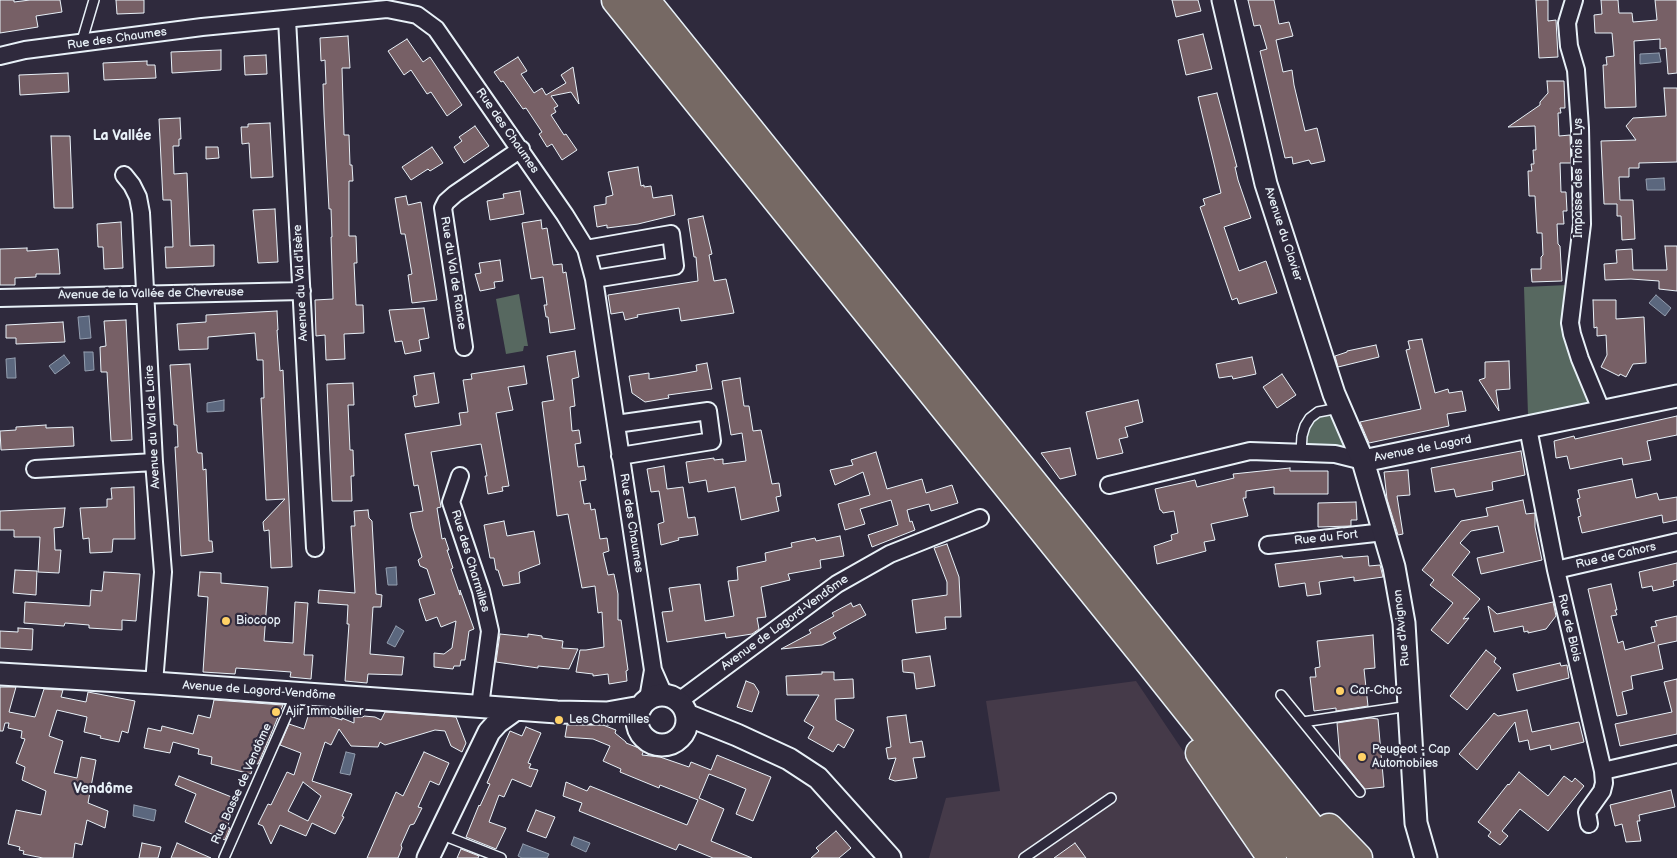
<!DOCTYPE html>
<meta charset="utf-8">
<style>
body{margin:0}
canvas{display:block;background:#2f2a3d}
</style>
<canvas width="1677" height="858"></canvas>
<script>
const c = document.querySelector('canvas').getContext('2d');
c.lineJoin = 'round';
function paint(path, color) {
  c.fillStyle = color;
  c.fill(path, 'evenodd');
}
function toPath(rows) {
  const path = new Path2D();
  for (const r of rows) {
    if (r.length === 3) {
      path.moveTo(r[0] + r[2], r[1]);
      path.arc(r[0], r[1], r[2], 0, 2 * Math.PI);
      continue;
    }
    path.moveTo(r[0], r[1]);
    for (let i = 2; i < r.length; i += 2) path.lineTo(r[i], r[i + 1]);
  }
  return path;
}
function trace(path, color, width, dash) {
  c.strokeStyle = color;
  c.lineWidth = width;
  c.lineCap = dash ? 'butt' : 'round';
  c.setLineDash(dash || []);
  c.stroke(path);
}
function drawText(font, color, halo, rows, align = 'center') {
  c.font = font + ' "Balsamiq Sans",sans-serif';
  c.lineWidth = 4.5;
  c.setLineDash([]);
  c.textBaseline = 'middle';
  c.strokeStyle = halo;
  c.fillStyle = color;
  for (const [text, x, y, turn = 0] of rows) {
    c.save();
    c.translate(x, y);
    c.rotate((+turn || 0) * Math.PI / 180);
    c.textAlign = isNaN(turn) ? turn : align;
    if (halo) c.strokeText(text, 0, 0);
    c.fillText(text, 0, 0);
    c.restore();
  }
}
paint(toPath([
 [1136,681,1255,858,929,858,946,798,1000,791,986,701]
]), '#453a49');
paint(toPath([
 [1568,285,1591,404,1528,415,1524,287],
 [519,294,528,346,524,346,523,351,506,354,496,299],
 [1329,409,1363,461,1301,452,1305,426]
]), '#576860');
const water = toPath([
 [1659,53,1661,62,1640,64,1640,54,1659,53],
 [1664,178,1665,190,1647,190,1646,179,1664,178],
 [1656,295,1671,308,1665,316,1649,303,1656,295],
 [89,316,91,338,80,339,78,317,89,316],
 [84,352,93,352,94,370,85,371,84,352],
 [64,355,70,363,55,374,49,366,64,355],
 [15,358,16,378,7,378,6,359,15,358],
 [224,400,224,411,207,412,207,403,224,400],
 [396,567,397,585,388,585,386,568,396,567],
 [396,626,404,631,395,647,387,643,396,626],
 [346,752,355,754,350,775,340,773,346,752],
 [134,805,156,810,154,821,133,816,134,805],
 [574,837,590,843,586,852,571,845,574,837],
 [523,844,549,854,547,858,522,858,518,856,523,844]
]);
paint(water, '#5b677e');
trace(water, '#939eaf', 1);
const building = toPath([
 [0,0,14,0,14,2,30,0,60,0,62,12,36,16,38,27,0,33,0,0],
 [116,0,144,0,144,13,117,14,116,0],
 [1172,0,1198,0,1201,11,1176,17,1172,0],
 [1248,0,1274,0,1279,24,1289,22,1293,36,1276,40,1283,72,1292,70,1294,85,1305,131,1317,128,1325,161,1311,164,1309,160,1293,164,1292,157,1285,158,1260,51,1267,49,1260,25,1254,26,1248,0],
 [1536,0,1548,0,1548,21,1556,20,1558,57,1539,58,1536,0],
 [1601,0,1618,0,1619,13,1632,13,1633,22,1657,20,1655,0,1677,0,1677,73,1668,74,1666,48,1660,49,1660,39,1634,41,1636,107,1605,108,1603,65,1607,65,1606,57,1614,56,1612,33,1595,33,1594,15,1602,14,1601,0],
 [1203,34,1212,69,1186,75,1178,40,1203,34],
 [348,36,350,68,342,68,344,135,349,135,350,165,352,165,353,181,349,181,349,236,356,236,357,263,354,263,356,305,363,305,364,333,344,334,345,359,326,360,325,335,316,336,315,300,333,299,331,237,332,237,331,209,329,209,324,114,323,84,326,84,325,60,321,61,320,38,348,36],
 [407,39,423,62,430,57,462,105,447,116,431,92,427,94,411,70,404,75,388,51,407,39],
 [221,50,221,70,172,73,171,52,221,50],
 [266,55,267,74,245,75,244,56,266,55],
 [518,57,527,71,521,74,534,93,542,88,546,95,566,83,561,75,573,67,579,104,571,92,551,96,558,106,554,108,556,112,551,115,564,135,566,134,577,150,562,160,552,144,547,147,539,134,542,132,526,108,523,109,503,81,501,82,494,72,518,57],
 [147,61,147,65,155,65,156,78,104,80,103,63,147,61],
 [68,73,69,92,20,95,19,75,68,73],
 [1547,81,1564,81,1565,108,1560,108,1561,113,1558,113,1559,136,1570,135,1571,163,1560,163,1561,192,1566,192,1567,211,1563,211,1564,224,1557,224,1558,244,1560,246,1562,281,1532,282,1531,269,1541,269,1541,257,1543,255,1542,233,1537,233,1535,196,1529,196,1528,171,1532,171,1531,164,1534,164,1533,150,1536,150,1535,126,1508,127,1540,105,1540,102,1548,93,1547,81],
 [1664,88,1677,88,1677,162,1639,163,1639,168,1629,168,1629,177,1619,177,1620,200,1633,200,1635,239,1622,240,1621,216,1617,216,1617,204,1604,204,1601,141,1636,140,1626,126,1633,118,1666,116,1664,88],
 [1217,93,1237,167,1235,167,1238,180,1251,218,1224,227,1239,271,1266,261,1277,293,1239,304,1237,298,1232,300,1200,207,1205,205,1203,199,1221,193,1198,97,1217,93],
 [180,118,181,139,179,139,179,146,173,146,174,174,187,173,190,246,214,245,214,266,166,268,165,247,173,247,171,200,163,200,159,119,180,118],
 [270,123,273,177,251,178,249,143,242,144,241,127,248,127,248,124,270,123],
 [475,126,489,146,464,163,454,147,462,141,459,137,475,126],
 [51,136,70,136,73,208,54,208,51,136],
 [206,147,218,147,219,158,206,159,206,147],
 [432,147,443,163,430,171,428,169,411,180,402,167,432,147],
 [638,167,641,186,644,185,644,187,651,186,653,198,672,195,675,215,638,224,607,228,607,225,597,227,594,206,606,204,606,197,613,195,608,172,638,167],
 [520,191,524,214,490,220,487,201,504,198,503,194,520,191],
 [406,196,408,205,421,202,437,300,412,303,408,275,412,274,405,234,401,234,395,198,406,196],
 [275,209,278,262,258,263,253,210,275,209],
 [703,216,712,254,709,255,714,281,726,279,734,313,681,321,679,308,637,315,638,317,625,320,623,312,611,314,608,295,698,281,696,257,694,257,688,219,703,216],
 [541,220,542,229,547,228,553,265,562,264,563,273,566,272,575,329,550,333,548,317,546,317,544,305,547,305,543,277,531,279,522,223,541,220],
 [121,222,123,268,104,269,103,247,98,247,97,224,121,222],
 [1665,246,1677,246,1677,291,1659,289,1659,281,1631,279,1605,280,1604,264,1617,263,1616,250,1632,249,1633,270,1667,270,1665,246],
 [27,248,27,251,58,249,60,274,36,274,36,277,15,278,15,285,0,285,0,249,27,248],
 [500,260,503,281,494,282,495,288,480,291,475,274,481,273,479,263,500,260],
 [1593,300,1616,300,1616,319,1644,317,1646,363,1633,364,1626,377,1620,374,1619,376,1601,367,1607,355,1606,335,1597,336,1597,327,1594,328,1593,300],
 [424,308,429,338,419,340,421,351,405,354,402,341,395,342,389,310,424,308],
 [277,311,278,330,277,330,280,371,283,370,292,567,271,568,269,530,264,531,263,522,285,499,266,500,261,398,264,398,263,360,257,360,255,333,208,337,208,349,179,350,177,324,206,322,206,315,277,311],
 [126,320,132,440,111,441,107,372,101,372,100,347,106,346,104,321,126,320],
 [63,322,65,342,16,344,16,338,6,338,6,325,63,322],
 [1422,339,1435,393,1448,389,1449,393,1462,391,1466,411,1447,414,1449,426,1369,443,1360,422,1421,409,1406,350,1410,349,1408,341,1422,339],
 [1376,345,1379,357,1338,367,1335,356,1347,352,1347,351,1376,345],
 [575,351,579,377,572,379,575,406,570,407,572,431,579,430,581,443,575,444,578,467,584,466,586,480,580,481,584,504,590,503,591,510,595,509,600,539,607,538,609,551,603,553,608,575,614,574,618,594,618,620,621,620,628,670,626,671,627,681,609,684,608,674,593,676,593,674,576,672,580,650,586,650,604,647,602,612,598,613,595,586,582,588,568,514,557,516,542,402,554,400,547,356,575,351],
 [1252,357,1256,374,1233,379,1232,376,1219,378,1216,364,1252,357],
 [1509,361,1510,389,1496,390,1499,411,1479,380,1485,378,1485,362,1509,361],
 [707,363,712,389,668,395,669,398,645,402,632,393,629,376,649,373,649,379,675,375,697,371,696,365,707,363],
 [190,364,197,451,198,453,202,453,203,470,206,469,209,541,212,541,213,552,181,556,175,447,178,447,177,425,174,425,170,365,190,364],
 [524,366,527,384,508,387,513,410,496,413,509,486,502,487,503,491,488,494,485,476,487,476,481,444,431,452,441,507,437,508,442,539,445,538,449,550,447,550,453,568,451,569,460,595,460,590,474,629,469,631,465,660,461,660,460,666,454,666,453,669,434,667,434,653,444,654,452,648,456,621,441,627,437,617,426,621,420,603,419,599,435,594,427,569,420,566,418,560,422,557,413,528,410,513,423,511,418,485,414,486,405,434,461,425,459,413,468,412,463,380,472,379,471,374,524,366],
 [434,373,439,403,415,407,413,396,417,395,414,376,434,373],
 [1282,374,1296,395,1277,408,1263,387,1282,374],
 [740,378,744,406,749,406,753,431,761,430,772,484,779,483,781,496,776,497,779,511,741,520,735,487,708,492,706,480,689,483,686,462,714,458,714,460,723,459,723,464,746,461,742,433,731,435,722,381,740,378],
 [353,383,354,405,348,405,350,450,353,450,354,476,351,476,352,501,332,501,327,384,353,383],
 [1138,400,1143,422,1125,427,1128,437,1119,439,1123,453,1097,459,1086,412,1138,400],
 [1677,416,1677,435,1647,441,1651,460,1623,465,1622,458,1570,469,1567,456,1556,458,1554,441,1574,436,1575,439,1677,416],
 [46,425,46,428,73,427,74,446,1,450,0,431,16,430,16,427,46,425],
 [1070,448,1076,475,1060,479,1041,453,1070,448],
 [1521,451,1525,475,1492,482,1493,490,1456,497,1454,489,1435,492,1431,468,1521,451],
 [876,452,887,489,922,479,926,493,952,485,958,503,931,511,929,504,907,510,910,522,912,521,915,530,872,547,868,535,898,525,891,500,860,509,865,524,845,530,838,504,870,495,863,472,835,485,830,470,853,465,851,460,876,452],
 [664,466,667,489,683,487,688,518,695,517,698,535,678,538,679,540,661,545,658,524,664,522,659,491,651,492,647,469,664,466],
 [1290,468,1290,471,1328,471,1328,494,1274,494,1274,487,1246,491,1246,498,1243,498,1248,516,1211,524,1215,540,1204,542,1206,551,1157,564,1154,546,1172,540,1171,535,1178,533,1174,511,1163,513,1161,510,1160,510,1155,489,1195,480,1197,487,1234,478,1233,474,1290,468],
 [1408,470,1410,495,1397,496,1403,534,1398,535,1387,499,1384,472,1408,470],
 [1632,479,1636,498,1657,493,1659,500,1677,497,1677,520,1663,523,1662,515,1582,533,1578,517,1581,516,1577,499,1580,498,1578,490,1632,479],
 [134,487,135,539,113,539,112,552,90,553,89,538,83,539,80,508,107,507,107,499,112,499,111,488,134,487],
 [1523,500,1526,514,1535,513,1535,527,1542,560,1481,574,1477,558,1504,552,1498,526,1471,531,1460,543,1470,552,1452,575,1480,599,1463,619,1469,618,1448,644,1431,630,1453,603,1430,585,1434,580,1422,570,1461,521,1488,516,1486,508,1523,500],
 [1356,502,1357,520,1351,520,1351,526,1318,527,1318,503,1356,502],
 [65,508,63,527,54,528,55,550,61,550,59,573,38,572,40,537,14,537,14,530,0,530,0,511,65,508],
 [368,510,369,518,372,521,376,594,382,595,381,607,373,607,370,654,404,657,402,675,368,674,367,683,345,681,349,624,347,624,348,605,318,603,319,590,355,593,351,526,355,526,354,511,368,510],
 [504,521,507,536,534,531,540,564,519,572,520,583,503,586,498,570,496,570,494,558,490,558,484,525,504,521],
 [840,536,844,556,820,560,821,568,788,574,790,580,761,587,766,617,757,618,759,629,752,634,726,638,725,633,667,642,662,612,673,611,669,588,700,584,705,621,734,616,728,581,738,580,737,567,766,561,765,553,792,547,791,543,815,538,816,541,840,536],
 [947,544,959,577,961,617,945,617,946,629,916,633,912,600,947,595,947,582,934,548,947,544],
 [1342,556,1343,558,1368,556,1369,566,1380,565,1383,577,1354,581,1354,577,1319,582,1321,594,1307,596,1305,583,1279,587,1275,564,1342,556],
 [1677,563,1677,580,1673,581,1674,586,1653,591,1652,586,1642,588,1639,572,1677,563],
 [15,570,37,571,36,595,13,593,15,570],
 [104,572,140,574,136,621,122,620,122,630,89,628,89,625,65,623,64,626,24,623,25,602,90,606,91,590,102,591,104,572],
 [200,572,221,573,221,583,268,587,264,641,293,643,295,602,308,603,304,655,313,655,311,679,290,677,291,672,236,668,235,674,203,672,208,597,198,596,200,572],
 [1611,584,1617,610,1615,610,1617,615,1611,616,1618,643,1623,641,1625,650,1655,642,1651,627,1657,626,1655,621,1677,616,1677,641,1658,645,1663,669,1631,676,1633,689,1622,692,1627,714,1617,716,1588,589,1611,584],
 [1553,602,1556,616,1546,629,1528,633,1528,631,1524,632,1523,626,1494,632,1488,606,1497,614,1553,602],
 [851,603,853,607,860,604,866,615,833,633,836,638,822,645,781,649,811,633,809,630,834,616,832,613,851,603],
 [18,628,33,629,32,650,0,648,0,631,18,632,18,628],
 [500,634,528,637,528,634,542,636,542,638,563,641,562,648,578,649,569,669,538,666,538,668,496,662,500,634],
 [1373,635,1375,668,1364,669,1368,706,1336,711,1336,708,1314,711,1310,677,1316,677,1315,668,1320,667,1317,641,1373,635],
 [1486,650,1496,658,1494,662,1501,668,1467,710,1450,696,1486,650],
 [930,656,935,686,916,689,914,673,903,672,902,660,930,656],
 [1560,663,1561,666,1567,665,1569,678,1517,691,1513,674,1560,663],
 [822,672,834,672,834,680,853,679,854,698,835,699,836,720,854,730,844,748,838,744,833,752,808,738,814,727,804,721,819,695,787,695,786,676,822,674,822,672],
 [1677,679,1677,734,1620,746,1615,724,1672,712,1664,682,1677,679],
 [746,681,754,684,759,692,752,712,737,707,746,681],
 [0,687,16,687,9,712,35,717,44,689,63,690,61,697,86,702,88,692,135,701,128,733,122,731,119,742,100,738,101,736,84,732,87,717,57,710,49,736,63,741,54,773,77,778,81,757,96,760,88,803,108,811,105,828,87,820,82,845,75,843,73,858,43,858,23,854,24,851,19,850,20,847,8,844,16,810,41,815,46,791,22,780,25,767,16,763,25,739,21,738,22,731,8,728,9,723,5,723,3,731,0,731,0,687],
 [214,700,283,705,268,741,258,764,254,763,251,774,211,764,212,757,198,754,199,749,173,742,170,753,144,748,148,728,161,731,162,726,193,734,198,715,210,718,214,700],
 [310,710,342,720,342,718,354,723,354,717,363,717,364,716,375,717,381,720,385,712,456,717,466,743,462,752,451,746,445,731,435,730,385,745,380,742,378,747,351,746,339,729,331,745,325,742,312,781,352,794,342,816,344,817,335,834,312,823,306,836,280,825,271,844,263,826,258,824,268,804,271,805,287,772,294,775,301,753,280,745,289,724,304,729,310,710],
 [303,782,321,796,308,821,288,811,303,782],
 [1527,710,1532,732,1579,722,1584,742,1551,750,1550,745,1530,750,1528,740,1519,742,1515,722,1477,770,1459,754,1494,713,1498,716,1527,710],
 [906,715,910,743,922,741,925,757,913,758,917,778,895,781,889,779,896,758,888,759,886,748,891,747,887,717,906,715],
 [1370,718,1378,719,1384,787,1365,789,1340,758,1337,723,1370,718],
 [567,725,603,725,616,730,615,733,626,742,626,743,644,750,642,755,660,757,689,767,691,762,711,770,717,755,771,777,753,821,736,814,746,789,727,781,709,774,699,798,724,809,711,841,752,858,713,858,679,844,676,850,579,811,582,803,563,796,566,782,587,791,590,786,687,825,698,800,660,785,659,788,620,772,621,769,603,761,610,746,593,739,565,737,567,725],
 [526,727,541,733,528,763,531,764,529,768,538,770,531,787,512,779,504,797,499,795,489,822,506,828,496,849,466,837,479,805,480,806,490,784,487,783,510,731,522,736,526,727],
 [424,752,449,763,439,785,430,781,418,807,422,808,414,824,410,825,401,845,402,848,398,858,367,858,396,792,403,796,424,752],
 [1519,772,1548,796,1564,776,1572,782,1575,778,1584,786,1548,831,1520,809,1502,831,1508,836,1500,845,1488,836,1491,832,1478,822,1508,784,1509,785,1519,772],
 [179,776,239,800,227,827,230,828,225,840,185,822,196,794,175,785,179,776],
 [1671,790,1675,807,1639,815,1640,821,1637,821,1641,841,1626,842,1622,824,1615,826,1610,805,1671,790],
 [536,810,555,817,546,838,527,831,536,810],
 [836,831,851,848,839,858,811,858,819,851,816,848,836,831],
 [142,843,161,847,158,858,139,858,142,843],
 [177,843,211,858,171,858,177,843],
 [1075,843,1086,858,1054,858,1075,843],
 [461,849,479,856,478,858,457,858,461,849]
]);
paint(building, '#776066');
trace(building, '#e8f1f8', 1);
const service = toPath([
 [81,44,94,0],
 [1301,452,1302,436,1305,426,1310,418,1318,412,1339,408],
 [1281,695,1303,722],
 [1360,792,1303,722,1409,706],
 [440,834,501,858],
 [224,858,296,694],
 [1024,858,1111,798]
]);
const minor = toPath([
 [1574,0,1567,23,1569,46,1576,70,1580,128,1582,224,1570,323,1572,334,1580,359,1602,412],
 [287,19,315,548],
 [0,56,25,50,202,27,387,9,417,15,436,29,565,215,586,249,594,279,653,670,664,695],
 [124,175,132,185,138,197,141,213,154,462,163,572,154,683],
 [586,249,671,234,675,266,594,279],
 [0,298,302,291],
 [464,347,443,208,446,202,455,194,521,149],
 [616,424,708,411,712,441,620,456],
 [1528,428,1556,570,1603,771,1604,783,1602,791,1587,812,1589,824],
 [35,469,154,462],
 [460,476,451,502,481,591,490,631,480,706],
 [1109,485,1250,451,1335,454,1363,461],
 [1268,545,1384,532],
 [1556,570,1677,542],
 [648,699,653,670],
 [679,701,837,584,890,554,980,518],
 [1603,771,1677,754]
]);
const tertiary = toPath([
 [1223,0,1266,184,1334,394,1363,461,1394,567,1404,623,1416,823,1426,858],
 [1363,461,1677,396],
 [0,674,154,683,557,712,607,713,641,707],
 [662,720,25],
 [687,715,737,735,789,759,818,778,890,858],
 [428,858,489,732,498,722,516,709]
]);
const trunk = toPath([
 [616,0,1143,654,1305,858],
 [645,0,1335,858],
 [1200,753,1272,858],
 [1329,828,1358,858]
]);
trace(service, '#e8f1f8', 12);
trace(minor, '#e8f1f8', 20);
trace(tertiary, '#e8f1f8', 25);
trace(trunk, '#e8f1f8', 31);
trace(service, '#2f2a3d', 9);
trace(minor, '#2f2a3d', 16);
trace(tertiary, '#2f2a3d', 21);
trace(trunk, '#766964', 28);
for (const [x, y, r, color] of [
 [226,621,5,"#ffd166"],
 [1340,691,5,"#ffd166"],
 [276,712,5,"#ffd166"],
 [559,720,5,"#ffd166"],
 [1362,757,5,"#ffd166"]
]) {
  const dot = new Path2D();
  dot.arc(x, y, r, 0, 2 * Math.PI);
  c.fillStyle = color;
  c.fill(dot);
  trace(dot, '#2f2a3d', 2);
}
drawText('12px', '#e8f1f8', '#2f2a3d', [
 ["Rue des Chaumes",117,39,-8],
 ["Rue des Chaumes",507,131,55],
 ["Impasse des Trois Lys",1579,178,-90],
 ["Avenue du Clavier",1283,234,72],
 ["Rue du Val de Rance",453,273,81],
 ["Avenue du Val d'Isère",301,283,-93],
 ["Avenue de la Vallée de Chevreuse",151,294,-1],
 ["Avenue du Val de Loire",153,427,-93],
 ["Avenue de Lagord",1423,449,-11],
 ["Rue des Chaumes",631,523,81],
 ["Rue du Fort",1326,538,-6],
 ["Rue de Cahors",1616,556,-13],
 ["Rue des Charmilles",470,561,73],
 ["Avenue de Lagord-Vendôme",785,623,-36],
 ["Rue d'Avignon",1402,628,-96],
 ["Rue de Blois",1569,628,77],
 ["Avenue de Lagord-Vendôme",259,691,4],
 ["Rue Basse de Vendôme",242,784,-66]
]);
drawText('12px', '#e8f1f8', '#2f2a3d', [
 ["Biocoop",236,621],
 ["Car-Choc",1350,691],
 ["Ajir Immobilier",286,712],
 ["Les Charmilles",569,720],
 ["Peugeot - Cap",1372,750],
 ["Automobiles",1372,764]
], 'left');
drawText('bold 14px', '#e8f1f8', '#2f2a3d', [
 ["La Vallée",122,136],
 ["Vendôme",103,789]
]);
</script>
